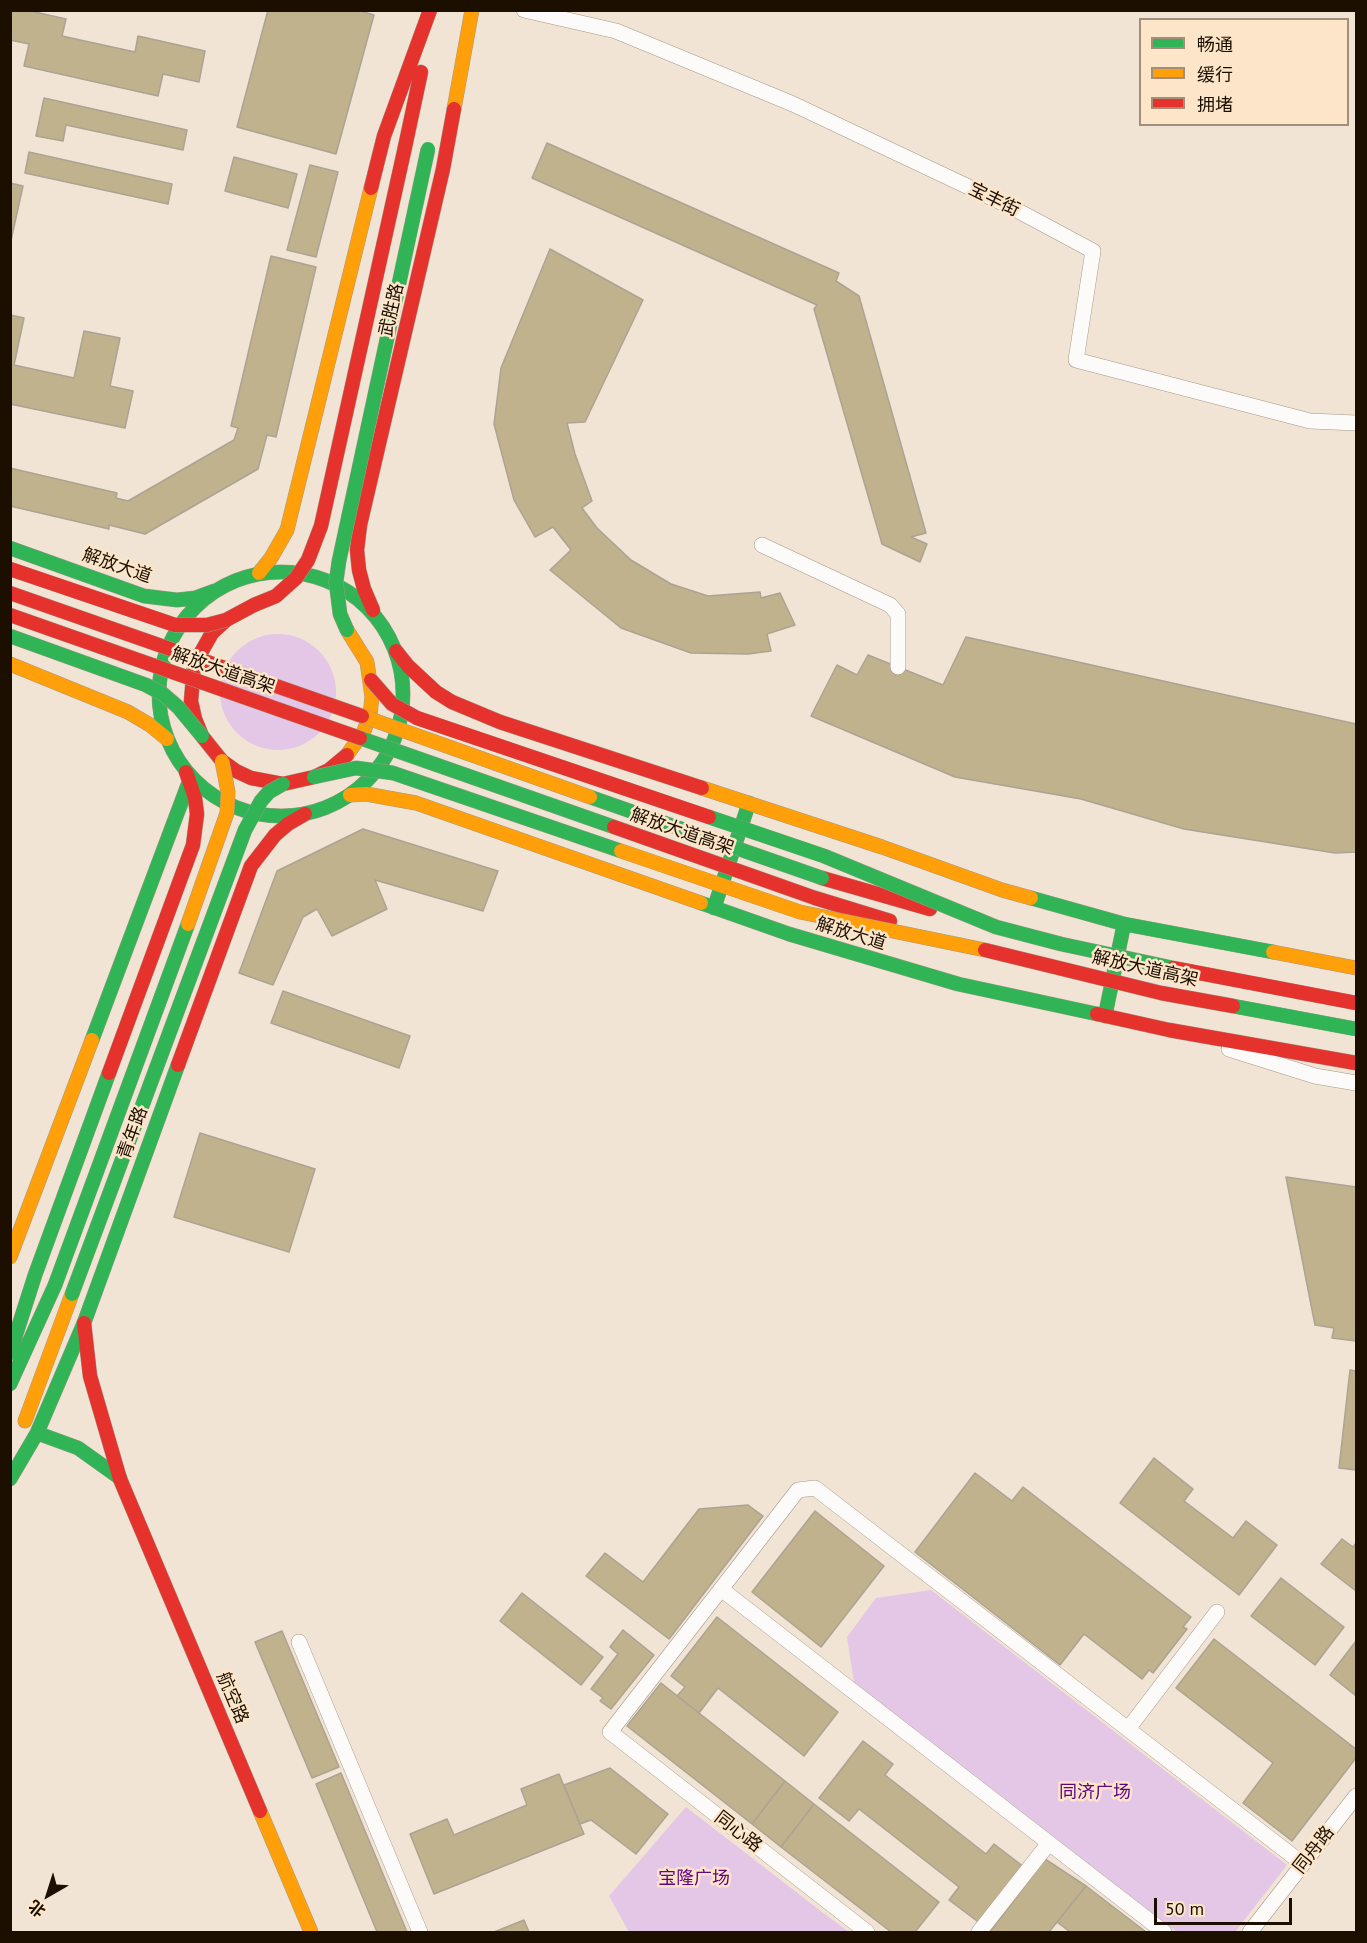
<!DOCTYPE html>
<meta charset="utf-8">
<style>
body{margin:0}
#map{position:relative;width:1367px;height:1943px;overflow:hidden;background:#f1e4d5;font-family:"PT Sans","Noto Sans SC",sans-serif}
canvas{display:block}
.frame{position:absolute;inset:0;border:12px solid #1c0f00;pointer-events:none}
.legend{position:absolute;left:1139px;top:18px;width:210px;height:108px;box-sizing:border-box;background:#fde5c9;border:2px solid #a38f79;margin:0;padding:8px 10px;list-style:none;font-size:18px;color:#1c0f00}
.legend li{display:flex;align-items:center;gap:12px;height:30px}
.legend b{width:30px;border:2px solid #a38f79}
.north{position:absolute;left:18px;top:1865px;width:60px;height:60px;-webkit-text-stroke:4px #fde5c9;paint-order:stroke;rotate:219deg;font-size:16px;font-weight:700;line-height:24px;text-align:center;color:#1c0f00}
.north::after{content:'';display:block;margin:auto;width:21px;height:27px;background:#1c0f00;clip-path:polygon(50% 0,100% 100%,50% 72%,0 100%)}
.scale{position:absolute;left:1154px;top:1898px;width:138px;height:27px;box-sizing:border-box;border:3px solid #1c0f00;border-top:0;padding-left:8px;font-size:18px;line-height:21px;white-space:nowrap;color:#1c0f00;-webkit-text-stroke:4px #fde5c9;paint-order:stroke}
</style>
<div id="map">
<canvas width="1367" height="1943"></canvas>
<div class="frame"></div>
<ul class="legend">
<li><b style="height:8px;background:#30b455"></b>畅通</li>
<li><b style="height:8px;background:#ff9f0a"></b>缓行</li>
<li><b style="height:8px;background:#e5322d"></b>拥堵</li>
</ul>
<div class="north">北</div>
<div class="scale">50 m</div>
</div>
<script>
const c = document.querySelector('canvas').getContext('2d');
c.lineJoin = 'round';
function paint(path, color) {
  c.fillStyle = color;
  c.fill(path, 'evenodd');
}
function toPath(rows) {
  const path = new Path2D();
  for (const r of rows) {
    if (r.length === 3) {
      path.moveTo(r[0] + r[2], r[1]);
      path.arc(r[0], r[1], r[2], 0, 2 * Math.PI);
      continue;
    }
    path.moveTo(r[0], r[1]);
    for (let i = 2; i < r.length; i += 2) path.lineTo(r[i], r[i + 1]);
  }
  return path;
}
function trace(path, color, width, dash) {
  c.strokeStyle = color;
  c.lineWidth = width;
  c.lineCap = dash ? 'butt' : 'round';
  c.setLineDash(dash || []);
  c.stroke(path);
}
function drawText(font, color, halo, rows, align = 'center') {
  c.font = font + ' "PT Sans","Noto Sans SC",sans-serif';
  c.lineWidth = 5;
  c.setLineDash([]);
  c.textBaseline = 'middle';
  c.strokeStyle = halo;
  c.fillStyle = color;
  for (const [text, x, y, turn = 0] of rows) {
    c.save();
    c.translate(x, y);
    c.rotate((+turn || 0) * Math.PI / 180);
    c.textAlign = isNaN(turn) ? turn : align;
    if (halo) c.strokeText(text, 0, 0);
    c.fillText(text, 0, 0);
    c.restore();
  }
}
paint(toPath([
 [278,692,58],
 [931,1590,1287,1865,1235,1932,1177,1932,854,1682,847,1637,876,1598],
 [686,1807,822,1912,849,1932,629,1932,609,1896]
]), '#e4c6e7');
const building = toPath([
 [10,10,26,10,66,19,62,36,135,52,138,36,205,51,199,82,163,74,158,96,24,66,29,44,10,40,10,10],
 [268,10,357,10,374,15,336,154,237,127,268,10],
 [44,98,187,130,183,150,66,125,63,141,36,136,44,98],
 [547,143,839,273,836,281,859,296,926,533,911,537,927,544,920,562,882,544,814,309,817,305,532,178,547,143],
 [29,152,172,184,168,204,25,173,29,152],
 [234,157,297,174,288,208,225,191,234,157],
 [310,165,338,172,316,257,287,250,310,165],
 [10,183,23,186,10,245,10,183],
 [550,249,643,300,585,422,567,423,575,454,592,501,582,508,597,528,631,560,671,584,708,596,760,592,761,598,780,593,795,625,767,634,771,651,748,654,691,653,621,628,550,570,571,550,553,527,535,537,514,500,494,424,501,368,550,249],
 [271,256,316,267,276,437,267,435,258,469,145,534,109,525,109,529,10,506,10,468,117,493,116,498,128,501,234,440,238,428,231,426,271,256],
 [10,315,24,318,14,365,74,378,84,331,120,338,110,386,133,391,125,428,10,404,10,315],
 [966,637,1356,724,1356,852,1335,853,1184,829,1081,799,955,777,811,716,837,665,857,675,868,655,943,685,966,637],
 [363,829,498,871,483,911,375,880,387,909,332,936,317,909,303,917,273,985,239,973,277,871,363,829],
 [283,991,410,1036,399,1068,271,1023,283,991],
 [200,1133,315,1169,289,1252,174,1217,200,1133],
 [1286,1177,1356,1187,1356,1341,1332,1338,1334,1328,1315,1325,1286,1177],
 [1350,1370,1356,1371,1356,1470,1339,1468,1350,1370],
 [1154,1458,1193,1489,1184,1501,1233,1538,1246,1521,1277,1545,1239,1595,1120,1503,1154,1458],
 [975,1473,1012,1501,1023,1487,1191,1617,1183,1627,1187,1629,1153,1673,1149,1670,1142,1679,1084,1634,1060,1665,915,1552,975,1473],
 [748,1505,763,1516,669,1639,586,1576,605,1553,643,1582,699,1509,748,1505],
 [815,1511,884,1566,821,1647,752,1592,815,1511],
 [1342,1539,1353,1547,1356,1543,1356,1591,1321,1564,1342,1539],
 [1281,1578,1344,1627,1315,1665,1251,1616,1281,1578],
 [522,1593,603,1657,581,1685,500,1621,522,1593],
 [717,1617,838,1712,804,1756,718,1688,699,1713,677,1696,685,1687,671,1676,717,1617],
 [623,1630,654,1655,611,1709,600,1701,603,1698,591,1689,618,1654,610,1647,623,1630],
 [282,1631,339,1767,312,1778,255,1642,282,1631],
 [1214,1639,1356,1749,1356,1758,1292,1841,1243,1803,1273,1763,1176,1688,1214,1639],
 [1356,1641,1356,1696,1330,1675,1356,1641],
 [661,1683,785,1781,752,1824,627,1726,661,1683],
 [863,1741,893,1764,885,1775,986,1854,994,1844,1024,1867,981,1924,949,1900,959,1887,859,1809,849,1821,819,1798,863,1741],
 [610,1768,668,1814,636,1854,591,1820,580,1824,564,1785,610,1768],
 [341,1773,407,1932,377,1932,316,1784,341,1773],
 [559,1774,584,1834,434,1894,410,1834,447,1819,454,1835,527,1805,521,1789,559,1774],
 [785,1781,814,1804,781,1847,752,1824,785,1781],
 [814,1804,939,1902,915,1932,891,1932,781,1847,814,1804],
 [1045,1859,1086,1886,1049,1932,990,1932,1045,1859],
 [1086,1886,1146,1932,1070,1932,1057,1922,1086,1886],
 [524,1920,529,1932,494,1932,524,1920]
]);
paint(building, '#c0b28c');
trace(building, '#aca392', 1.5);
const street = toPath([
 [524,10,616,31,793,104,1011,207,1093,251,1076,360,1310,421,1356,423],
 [762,545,890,605,898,614,898,667],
 [1229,1049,1315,1076,1356,1083],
 [721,1589,1164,1932],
 [299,1642,420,1932],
 [1128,1729,1217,1612],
 [867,1932,610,1732,798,1490,815,1488,1303,1864],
 [979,1932,1049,1843],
 [1250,1932,1356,1796]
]);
const fast = toPath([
 [10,548,144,596,177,600,195,598,214,591],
 [281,694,122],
 [1031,898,1124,924,1273,952],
 [701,903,789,934,958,984,1097,1014],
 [714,908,749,803],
 [1105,1016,1124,924],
 [92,1040,189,782],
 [10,1353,35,1275,109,1073],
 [10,1384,55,1285],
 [37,1433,78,1448,120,1478],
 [10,1479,37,1433,84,1323,178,1065]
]);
const slow = toPath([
 [454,109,472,10],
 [259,573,271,558,287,530,371,188],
 [10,664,128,712,150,725,167,739],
 [347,755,364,731,370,715,372,697,367,662,347,630],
 [702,788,882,847,1002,890,1031,898],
 [350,795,366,794,416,803,701,903],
 [1273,952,1356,968],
 [10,1257,92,1040],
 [25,1421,72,1294],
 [260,1811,311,1932]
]);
const jam = toPath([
 [405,147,421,72],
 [371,188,384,136,430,10],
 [254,605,226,620,212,633,194,665,191,701,195,719,202,736,222,761,236,771,251,778,283,784,314,777,329,770,347,755],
 [373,610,364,589,359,570,357,550,360,525,443,169,454,109],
 [396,651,408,666,436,692,452,702,500,722,702,788],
 [822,878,930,909],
 [815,898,890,921],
 [1097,1014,1169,1030,1356,1063],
 [178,1065,251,866,275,835,288,824,305,814],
 [109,1073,193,845,197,814,195,798,186,772],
 [84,1323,90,1376,120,1479,260,1811]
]);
trace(street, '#a59989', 16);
trace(fast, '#a59989', 15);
trace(slow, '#a59989', 15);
trace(jam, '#a59989', 15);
trace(street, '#fdfbf9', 15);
trace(fast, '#30b455', 14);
trace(slow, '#ff9f0a', 14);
trace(jam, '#e5322d', 14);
const fastBridge = toPath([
 [347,630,340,614,336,582,339,561,428,149],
 [10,636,146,685,163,694,178,707,202,736],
 [360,738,614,827],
 [314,777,356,768,393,773,621,851],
 [590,797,822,878],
 [709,817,824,856,996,927,1061,944,1173,968],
 [1233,1006,1356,1029],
 [55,1285,188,924],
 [72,1294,245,830,261,801,269,792,283,784]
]);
const slowBridge = toPath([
 [362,716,590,797],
 [621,851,800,912,985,950],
 [188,924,227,813,228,792,222,761]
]);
const jamBridge = toPath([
 [10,569,175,625,207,625,226,620],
 [10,593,362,716],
 [254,605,276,596,296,578,308,560,321,526,405,147],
 [10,615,360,738],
 [371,680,392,704,417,718,709,817],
 [614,827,815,898],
 [985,950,1161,993,1233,1006],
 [1173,968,1356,1003]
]);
trace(fastBridge, '#a59989', 15, []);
trace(slowBridge, '#a59989', 15, []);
trace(jamBridge, '#a59989', 15, []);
trace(fastBridge, '#30b455', 14);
trace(slowBridge, '#ff9f0a', 14);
trace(jamBridge, '#e5322d', 14);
drawText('18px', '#1c0f00', '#fde5c9', [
 ["宝丰街",994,200,26],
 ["武胜路",392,310,-77],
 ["解放大道",117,566,19],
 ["解放大道高架",223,671,19],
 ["解放大道高架",682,832,19],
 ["解放大道",851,934,17],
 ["解放大道高架",1145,969,13],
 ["青年路",133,1133,-70],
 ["航空路",232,1698,67],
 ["同心路",738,1832,38],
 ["同舟路",1314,1850,-52]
]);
drawText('18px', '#620587', '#fde5c9', [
 ["同济广场",1095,1793],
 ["宝隆广场",694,1879]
]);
</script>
